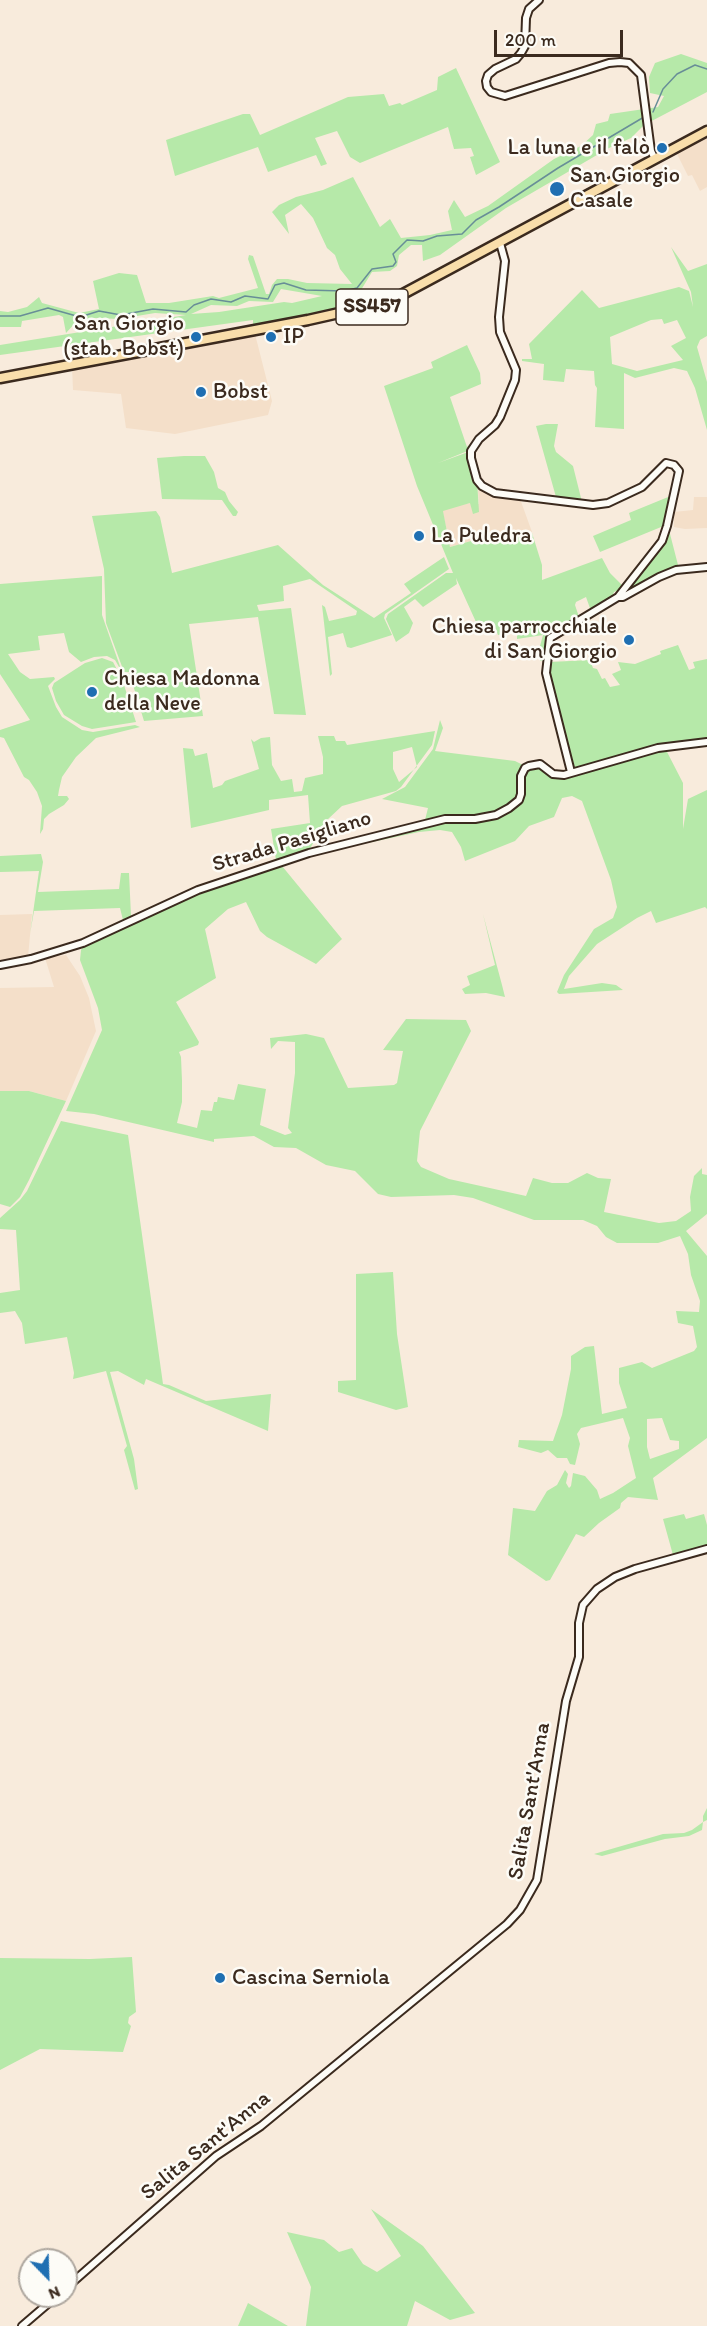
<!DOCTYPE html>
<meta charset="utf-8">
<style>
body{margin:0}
#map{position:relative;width:707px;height:2326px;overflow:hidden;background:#f8ebdc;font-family:Itim,sans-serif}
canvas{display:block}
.north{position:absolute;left:18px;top:2248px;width:60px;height:60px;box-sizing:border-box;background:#fdfcf7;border:2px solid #afa8a0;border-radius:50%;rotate:157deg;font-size:16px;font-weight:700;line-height:24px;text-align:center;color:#3b2a1e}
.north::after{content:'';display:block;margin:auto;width:21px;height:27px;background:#1f6fb2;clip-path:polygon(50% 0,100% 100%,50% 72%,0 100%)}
.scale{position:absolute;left:494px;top:30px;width:129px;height:27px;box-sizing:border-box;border:3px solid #3b2a1e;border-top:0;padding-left:8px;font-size:18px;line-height:21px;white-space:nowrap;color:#3b2a1e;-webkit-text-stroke:4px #fdfcf7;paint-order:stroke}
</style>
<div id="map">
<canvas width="707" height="2326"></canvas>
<div class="north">N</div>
<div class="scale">200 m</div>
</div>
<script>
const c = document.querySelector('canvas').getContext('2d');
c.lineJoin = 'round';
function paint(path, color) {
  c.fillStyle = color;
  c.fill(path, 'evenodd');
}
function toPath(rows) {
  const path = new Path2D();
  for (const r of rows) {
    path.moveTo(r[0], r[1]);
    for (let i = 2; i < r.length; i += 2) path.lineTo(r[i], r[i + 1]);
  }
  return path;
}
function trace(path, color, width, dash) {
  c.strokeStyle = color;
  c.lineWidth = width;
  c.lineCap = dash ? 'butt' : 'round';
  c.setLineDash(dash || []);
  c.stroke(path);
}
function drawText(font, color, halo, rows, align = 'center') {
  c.font = font + ' Itim,sans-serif';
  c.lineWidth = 5;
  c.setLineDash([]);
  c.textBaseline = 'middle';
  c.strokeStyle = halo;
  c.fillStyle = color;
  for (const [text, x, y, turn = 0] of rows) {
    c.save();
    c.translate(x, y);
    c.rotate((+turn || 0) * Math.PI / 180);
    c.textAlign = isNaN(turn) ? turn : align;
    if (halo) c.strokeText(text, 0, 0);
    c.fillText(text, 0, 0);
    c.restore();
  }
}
paint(toPath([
 [707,134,707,187,700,191,692,175,688,176,676,152],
 [255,334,272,401,268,415,175,434,126,428,121,394,73,390,72,366],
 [477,480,492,493,519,496,532,532,494,541,491,535,450,547,443,512,437,510,470,503,479,504],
 [694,497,707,497,707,528,685,529,674,527,674,512,693,510],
 [32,914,28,957,0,963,0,915],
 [66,955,80,976,89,998,96,1031,66,1101,29,1091,0,1091,0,988,54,987,45,958]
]), '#f4dfc9');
paint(toPath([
 [681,54,707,63,707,92,644,125,631,138,609,148,506,208,440,255,423,261,422,245,411,245,399,255,397,266,390,271,372,272,361,290,361,309,253,330,253,320,0,355,0,345,186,315,155,313,119,319,96,318,77,321,66,333,63,317,59,315,22,321,21,327,0,327,0,311,8,312,27,307,39,297,42,303,79,313,99,309,93,281,119,273,137,275,146,303,169,303,213,296,219,298,258,288,248,259,249,255,253,256,266,294,269,294,272,285,277,279,288,279,307,283,352,284,340,269,335,255,327,248,313,218,301,204,285,215,289,234,272,212,279,205,296,197,323,190,353,177,380,227,390,219,401,238,430,235,452,230,448,211,454,200,465,217,488,206,554,159,581,146,593,135,596,124,608,121,610,114,658,107,664,96,650,93,649,77,655,63],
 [281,289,322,296,292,303,284,302,219,312,191,314,211,305,237,306,249,301,273,302],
 [456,68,500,162,476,175,470,157,474,156,471,148,454,149,448,127,360,163,350,157,337,131,315,138,327,164,321,166,316,155,268,172,258,147,175,176,166,140,243,114,250,114,260,135,348,97,384,94,389,106,400,103,402,105,437,90,438,77],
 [671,247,688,271,707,264,707,336,700,340,697,347,707,382,707,430,695,388,687,371,674,368,635,378,624,373,624,429,595,427,597,388,595,385,594,371,566,369,564,382,543,380,544,364,522,361,522,359,532,359,529,344,582,290,599,308,679,287,689,291,693,307,691,292],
 [662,319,664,324,677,320,686,338,671,346,683,360,637,371,612,364,610,337,651,320],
 [467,345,480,373,481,384,450,397,467,447,490,425,472,444,470,450,438,463,471,451,477,480,479,512,473,514,470,503,443,511,450,547,492,535,494,541,520,534,532,533,542,565,542,580,602,558,610,573,625,588,614,592,611,599,591,611,586,597,576,602,575,605,579,617,548,639,544,661,540,661,540,646,543,635,517,639,517,632,498,635,495,627,484,629,483,633,481,633,456,578,457,584,423,607,415,599,404,607,413,623,409,633,396,642,386,619,388,614,446,573,453,573,417,486,384,386,433,368,431,362],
 [546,424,558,424,554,446,556,452,573,466,582,502,556,497,536,426],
 [184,456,205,456,214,472,218,488,225,492,229,501,238,512,236,516,233,516,222,500,162,499,157,458],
 [673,495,666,525,600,552,593,536,631,520,629,513],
 [156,511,160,517,172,573,278,545,323,585,374,618,411,593,404,584,444,557,449,569,385,614,384,618,392,635,351,648,347,647,343,633,328,637,332,674,330,676,322,605,325,607,329,621,356,615,357,611,310,579,283,586,284,601,257,605,259,611,291,608,306,715,274,714,258,617,189,624,203,716,144,721,129,672,124,672,106,623,104,569,92,516],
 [669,530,678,565,622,595,667,534],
 [102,576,102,615,122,672,115,660,107,656,94,657,81,662,69,652,64,633,38,636,40,650,8,654,20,672,30,679,54,677,55,679,48,686,56,707,62,717,82,730,93,732,135,725,140,727,96,738,76,757,62,777,59,790,58,796,67,796,69,799,64,805,49,814,44,819,43,829,40,834,42,806,37,792,29,780,24,777,4,738,0,737,0,730,30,720,0,674,0,584],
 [678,645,689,670,695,668,693,662,707,659,707,741,660,746,575,769,547,668,550,662,590,660,593,668,597,669,602,679,605,678,610,687,620,685,612,674,621,670,618,662,635,664,661,654,660,651],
 [102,658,113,662,122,679,136,722,92,729,82,726,64,715,56,701,52,688,54,683,85,663],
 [440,720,443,728,435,751,515,761,523,765,518,776,520,790,518,797,511,804,499,811,483,815,450,814,425,820,428,808,382,799,405,787,433,749],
 [435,731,432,745,401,787,396,791,342,806,327,820,309,850,276,860,271,829,310,823,308,795,269,800,269,810,191,828,183,748,193,749,195,756,207,753,213,788,222,785,225,781,259,769,251,739,254,742,261,738,270,737,272,765,281,781,292,779,294,792,302,791,305,778,323,774,323,757,318,736,334,736,336,741,345,741,347,745],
 [412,747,417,767,399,782,393,769,393,752],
 [666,750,683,783,683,829,688,799,707,790,707,909,705,907,656,923,651,911,637,918,597,944,569,976,564,989,602,983,616,985,623,990,559,994,557,992,564,975,594,929,613,918,617,907,611,880,582,801,572,796,562,798,554,817,529,826,515,841,465,861,461,847,452,832,440,830,419,832,325,852,282,866,342,939,316,964,267,937,260,931,246,902,228,909,205,929,216,978,176,1002,199,1042,198,1045,179,1052,181,1057,182,1081,182,1102,177,1123,197,1128,201,1110,212,1111,214,1102,217,1102,218,1097,234,1100,238,1084,266,1089,260,1125,285,1135,292,1133,288,1128,295,1073,295,1042,278,1041,271,1049,270,1038,306,1034,324,1038,348,1088,394,1085,397,1083,403,1051,383,1050,406,1019,466,1020,471,1031,420,1131,417,1161,421,1167,449,1179,526,1196,533,1178,552,1183,568,1183,587,1173,598,1178,611,1179,604,1212,659,1223,676,1221,691,1211,690,1197,694,1176,702,1168,702,1174,707,1175,707,1214,686,1231,707,1256,707,1438,653,1478,658,1500,628,1497,621,1503,620,1508,599,1523,584,1537,576,1534,550,1580,546,1581,508,1555,513,1508,535,1511,547,1491,557,1485,565,1470,568,1474,566,1483,569,1488,571,1486,573,1473,585,1476,597,1490,600,1499,613,1493,636,1478,628,1446,630,1438,623,1418,581,1428,577,1434,580,1444,575,1465,570,1464,567,1458,557,1458,548,1450,541,1453,518,1447,519,1440,553,1441,562,1415,571,1369,571,1356,585,1347,594,1346,602,1414,627,1408,619,1383,619,1368,642,1362,652,1368,694,1351,697,1347,693,1326,678,1323,676,1311,699,1312,700,1301,691,1275,688,1254,680,1236,658,1243,617,1243,606,1237,597,1226,583,1220,534,1220,473,1198,454,1195,391,1197,378,1194,355,1171,326,1165,296,1148,274,1147,254,1136,214,1139,214,1142,94,1114,66,1111,102,1030,98,1008,80,960,81,950,86,942,198,892,309,854,445,821,494,817,520,801,524,777,527,770,534,766,540,767,555,777,590,771],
 [662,1418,670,1440,679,1441,679,1449,650,1459,647,1447,647,1419],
 [41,854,43,862,38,892,119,889,121,873,129,873,131,916,123,920,120,908,34,911,30,934,39,871,0,872,0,856],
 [483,914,502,985,505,997,486,993,465,994,462,989,470,985,467,976,495,965],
 [0,1091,29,1091,66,1101,29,1180,20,1197,10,1207,0,1204],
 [61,1121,128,1135,163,1384,169,1385,206,1401,271,1394,268,1431,146,1379,144,1385,118,1371,110,1372,134,1459,138,1489,135,1490,124,1450,127,1446,106,1371,73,1379,74,1373,67,1337,25,1344,22,1323,15,1311,0,1313,0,1293,20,1290,16,1230,0,1229,0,1218,20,1200,27,1191],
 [393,1272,397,1334,408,1407,396,1410,338,1392,338,1381,356,1380,356,1274],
 [684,1514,686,1519,704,1514,707,1525,707,1547,673,1555,663,1519],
 [707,1808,707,1820,703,1822,702,1830,689,1836,665,1839,602,1856,594,1854,663,1834,684,1833,692,1830,703,1822,703,1816],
 [132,1957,136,2012,129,2017,128,2023,131,2026,123,2052,40,2049,0,2070,0,1958,90,1959],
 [371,2209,423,2246,475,2313,450,2320,415,2301,407,2326,306,2326,311,2287,287,2232,324,2240,339,2252,352,2248,363,2264,377,2272,401,2256],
 [248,2303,288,2326,238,2326]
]), '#b6e9a9');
trace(toPath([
 [653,112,663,89,677,74,695,65,707,69],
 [0,316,20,316,48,308,80,317,99,311,121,315,153,309,186,312,194,305,211,299,231,302,245,296,268,299,275,285,284,283,306,290,344,291,357,288,372,269,393,266,396,262,393,254,407,240,423,241,437,236,462,234,476,220,499,207,558,168,644,117]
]), '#688e97', 1.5);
const minor = toPath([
 [539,0,529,9,526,18,525,46,521,53,516,59,495,69,488,75,486,81,487,87,491,92,505,96,609,63,620,62,629,63,641,75,651,151,655,159],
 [500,243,505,261,499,317,500,332,516,370,515,380,500,417,495,425,479,439,471,451,471,458,477,480,482,486,495,493,593,505,608,503,642,487,666,463,674,465,679,471,667,526,662,541,618,597],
 [571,772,546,673,550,638,618,597,623,597,659,577,676,570,707,567],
 [0,965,31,959,83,943,198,890,309,853,445,819,475,819,496,815,509,808,519,800,521,794,521,776,525,768,529,766,540,764,553,774,564,775,658,748,707,742],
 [66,2288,216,2156,261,2126,507,1924,520,1910,537,1880,566,1701,579,1657,579,1623,583,1605,597,1589,615,1577,635,1569,707,1549],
 [22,2326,57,2296]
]);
const major = toPath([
 [0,378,308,320,388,302,707,131]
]);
trace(minor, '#3b2a1e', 10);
trace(major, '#3b2a1e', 13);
trace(minor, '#fdfcf7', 6);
trace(major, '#f9deab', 8);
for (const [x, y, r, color] of [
 [662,148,6,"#1f6fb2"],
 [557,189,8,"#1f6fb2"],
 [196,337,6,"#1f6fb2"],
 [271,337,6,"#1f6fb2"],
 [201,392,6,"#1f6fb2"],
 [419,536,6,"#1f6fb2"],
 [629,640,6,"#1f6fb2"],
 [92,692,6,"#1f6fb2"],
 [220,1978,6,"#1f6fb2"]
]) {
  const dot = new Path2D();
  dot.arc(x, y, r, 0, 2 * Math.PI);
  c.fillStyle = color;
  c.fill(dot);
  trace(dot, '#fdfcf7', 2);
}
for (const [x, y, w] of [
 [372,307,72]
]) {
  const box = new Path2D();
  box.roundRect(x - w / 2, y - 18, w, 36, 4.5);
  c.fillStyle = '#fdfcf7';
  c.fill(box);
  trace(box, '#3b2a1e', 1.5);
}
drawText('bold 21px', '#3b2a1e', null, [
 ["SS457",372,307]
]);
drawText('22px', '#3b2a1e', '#fdfcf7', [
 ["La luna e il falò",650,148,"right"],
 ["San Giorgio",570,176],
 ["Casale",570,201],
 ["San Giorgio",184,324,"right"],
 ["(stab. Bobst)",184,349,"right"],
 ["IP",283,337],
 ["Bobst",213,392],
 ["La Puledra",431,536],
 ["Chiesa parrocchiale",617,627,"right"],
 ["di San Giorgio",617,652,"right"],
 ["Chiesa Madonna",104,679],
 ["della Neve",104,704],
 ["Cascina Serniola",232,1978]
], 'left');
drawText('22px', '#3b2a1e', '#fdfcf7', [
 ["Strada Pasigliano",292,842,-17],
 ["Salita Sant'Anna",530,1801,-80],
 ["Salita Sant'Anna",206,2146,-39]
]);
</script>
